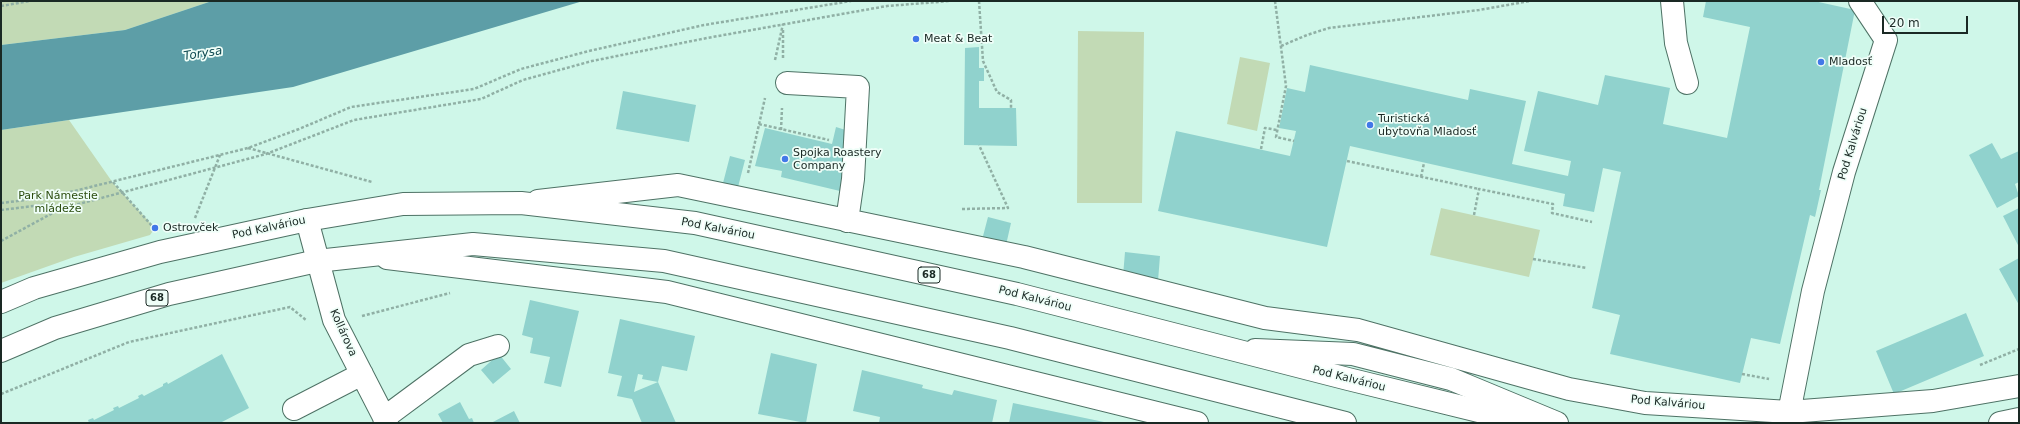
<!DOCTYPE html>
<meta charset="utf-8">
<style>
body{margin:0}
#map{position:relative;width:2020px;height:424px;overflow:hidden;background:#cff7e9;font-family:"DejaVu Sans",sans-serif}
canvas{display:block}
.frame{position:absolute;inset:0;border:2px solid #1a2924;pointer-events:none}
.scale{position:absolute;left:1882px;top:16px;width:86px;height:18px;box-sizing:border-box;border:2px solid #1a2924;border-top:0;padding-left:5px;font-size:12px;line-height:14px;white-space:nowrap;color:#1a2924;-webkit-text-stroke:3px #effef8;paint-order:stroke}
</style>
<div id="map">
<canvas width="2020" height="424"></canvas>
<div class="frame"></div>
<div class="scale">20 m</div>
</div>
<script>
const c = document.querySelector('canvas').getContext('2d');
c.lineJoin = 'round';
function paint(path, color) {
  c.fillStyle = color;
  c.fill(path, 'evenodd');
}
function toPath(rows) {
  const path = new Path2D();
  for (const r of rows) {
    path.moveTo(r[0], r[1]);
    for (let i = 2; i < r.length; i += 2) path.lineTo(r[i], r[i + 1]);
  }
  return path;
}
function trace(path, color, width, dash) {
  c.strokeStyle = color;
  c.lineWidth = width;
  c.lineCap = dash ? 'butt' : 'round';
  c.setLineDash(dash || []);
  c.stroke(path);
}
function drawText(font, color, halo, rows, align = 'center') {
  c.font = font + ' "DejaVu Sans",sans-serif';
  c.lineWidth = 3.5;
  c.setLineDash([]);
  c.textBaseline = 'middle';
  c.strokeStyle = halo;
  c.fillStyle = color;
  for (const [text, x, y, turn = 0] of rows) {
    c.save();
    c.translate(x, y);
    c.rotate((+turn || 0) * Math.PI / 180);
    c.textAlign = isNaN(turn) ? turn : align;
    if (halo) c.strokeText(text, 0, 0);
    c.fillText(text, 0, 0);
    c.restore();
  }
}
paint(toPath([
 [1,1,212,1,125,30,1,45],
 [1078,31,1144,32,1142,203,1077,203],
 [1240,57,1270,63,1257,131,1227,124],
 [69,120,113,183,155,228,150,235,74,257,1,283,1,130],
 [1441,208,1540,230,1529,277,1430,255]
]), '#c2dab5');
paint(toPath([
 [212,1,583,1,293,87,1,130,1,45,125,30]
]), '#5d9ea7');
paint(toPath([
 [1706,1,1814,1,1855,10,1819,190,1821,190,1815,217,1810,215,1780,344,1751,338,1740,383,1610,354,1620,315,1592,308,1621,172,1603,168,1594,212,1563,206,1565,194,1350,146,1327,247,1158,211,1176,131,1290,156,1296,131,1279,128,1287,88,1305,92,1310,65,1468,100,1470,89,1526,101,1512,164,1568,176,1571,161,1524,151,1538,91,1598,105,1605,75,1670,88,1663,124,1727,138,1750,27,1703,17],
 [979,47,979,68,984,68,984,81,979,81,979,108,1016,108,1017,146,964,145,965,48],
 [623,91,696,105,689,142,616,129],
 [836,127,852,132,840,191,781,177,782,171,755,166,765,128,832,144],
 [1992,143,2001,159,2019,151,2019,182,2015,184,2019,196,1997,208,1969,155],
 [730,156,745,160,738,187,723,183],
 [2019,208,2019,247,2003,216],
 [988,217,1011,223,1006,245,982,240],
 [1125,252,1160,256,1158,281,1123,276],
 [2019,258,2019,305,1999,269],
 [530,300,579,311,561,387,544,383,550,357,530,353,533,338,522,335],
 [1966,313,1984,356,1894,394,1876,351],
 [620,319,695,336,687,371,662,366,658,382,676,423,642,423,632,399,617,396,622,376,608,373],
 [638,374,643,375,642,379,658,382,634,392],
 [771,353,817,364,806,423,758,414],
 [222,354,249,408,220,423,89,423,88,420,93,418,94,420,114,410,113,408,118,406,119,408,139,398,138,396,142,394,144,396,163,386,163,384,167,382,168,384],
 [499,354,511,369,493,384,481,370],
 [862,370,923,385,922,388,952,395,954,390,997,400,992,423,879,423,880,417,853,411],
 [460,402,469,419,472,418,474,423,443,423,438,414],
 [1013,403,1104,422,1104,423,1009,423],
 [514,411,520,423,491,423]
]), '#90d2cd');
const minor = toPath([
 [1672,1,1676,43,1687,83],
 [787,83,858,87,853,179,847,221],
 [538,201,678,185,1024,257,1265,318,1358,330,1569,389,1645,403,1789,412,1933,401,2019,386],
 [307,220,334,320,387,423],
 [387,258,667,292,1197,423],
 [1255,350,1353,354,1451,379,1557,423],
 [294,409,362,374],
 [384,418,469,355,498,346],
 [1787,423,1813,291,1844,172,1886,40,1860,1]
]);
const major = toPath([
 [1,302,34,288,160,252,307,220,403,204,521,203,695,223,1017,294,1348,379,1503,417,1543,423],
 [1,351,55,328,169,294,317,261,473,244,664,261,1010,338,1345,423],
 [2000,423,2019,419]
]);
trace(minor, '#4e7265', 24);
trace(major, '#4e7265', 24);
trace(toPath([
 [979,1,983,61,997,92,1011,100,1011,108],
 [1275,1,1286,86,1276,137,1294,141],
 [1,6,30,1],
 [1281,46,1307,35,1329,28,1479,10,1530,1],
 [783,58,783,29],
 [775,60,783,24],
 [759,124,829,140],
 [781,130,782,108],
 [248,148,372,182],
 [1261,149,1265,128,1277,130],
 [1347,161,1479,189],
 [748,173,765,98],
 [1421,177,1424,163],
 [113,182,153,227],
 [1,203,50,197,248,148,299,129,351,107,474,89,521,69,589,51,704,25,851,1],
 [962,209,1008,208,979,145],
 [1,210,49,204,60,209],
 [1474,215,1479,189,1553,204,1552,213,1592,222],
 [195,218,220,155],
 [1,241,60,209,266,154,354,120,481,99,523,80,592,61,707,38,887,6,950,1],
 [1533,259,1587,268],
 [362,316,450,293],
 [1980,365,2019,349],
 [1742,374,1769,379],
 [1,394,129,342,290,307,306,320]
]), '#90b0a5', 2.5, [3, 2]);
trace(minor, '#fff', 22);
trace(major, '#fff', 22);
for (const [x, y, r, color] of [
 [916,39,4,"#4278e8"],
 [1821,62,4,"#4278e8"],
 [1370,125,4,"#4278e8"],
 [785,159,4,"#4278e8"],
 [155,228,4,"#4278e8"]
]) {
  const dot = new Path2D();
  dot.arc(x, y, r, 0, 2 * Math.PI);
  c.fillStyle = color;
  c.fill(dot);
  trace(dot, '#effef8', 1.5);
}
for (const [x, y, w] of [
 [929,275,22],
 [157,298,22]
]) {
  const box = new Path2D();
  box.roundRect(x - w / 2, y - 8, w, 16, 3);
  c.fillStyle = '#effef8';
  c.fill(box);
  trace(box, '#1a2924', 1);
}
drawText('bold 10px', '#1a2924', null, [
 ["68",929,275],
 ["68",157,298]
]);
drawText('11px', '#1a2924', '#effef8', [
 ["Meat & Beat",924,39],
 ["Mladosť",1829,62],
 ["Turistická",1378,119],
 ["ubytovňa Mladosť",1378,132],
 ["Spojka Roastery",793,153],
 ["Company",793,166],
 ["Ostrovček",163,228]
], 'left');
drawText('11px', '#1a2924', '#effef8', [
 ["Pod Kalváriou",1853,144,-73],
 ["Pod Kalváriou",269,228,-12],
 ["Pod Kalváriou",718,229,11],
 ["Pod Kalváriou",1035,299,14],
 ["Kollárova",343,333,66],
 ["Pod Kalváriou",1349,379,14],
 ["Pod Kalváriou",1668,403,5]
]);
drawText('11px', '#2b4d0e', '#effef8', [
 ["Park Námestie",58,196],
 ["mládeže",58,209]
]);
drawText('italic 12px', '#0e4a51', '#effef8', [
 ["Torysa",203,54,-9]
]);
</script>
